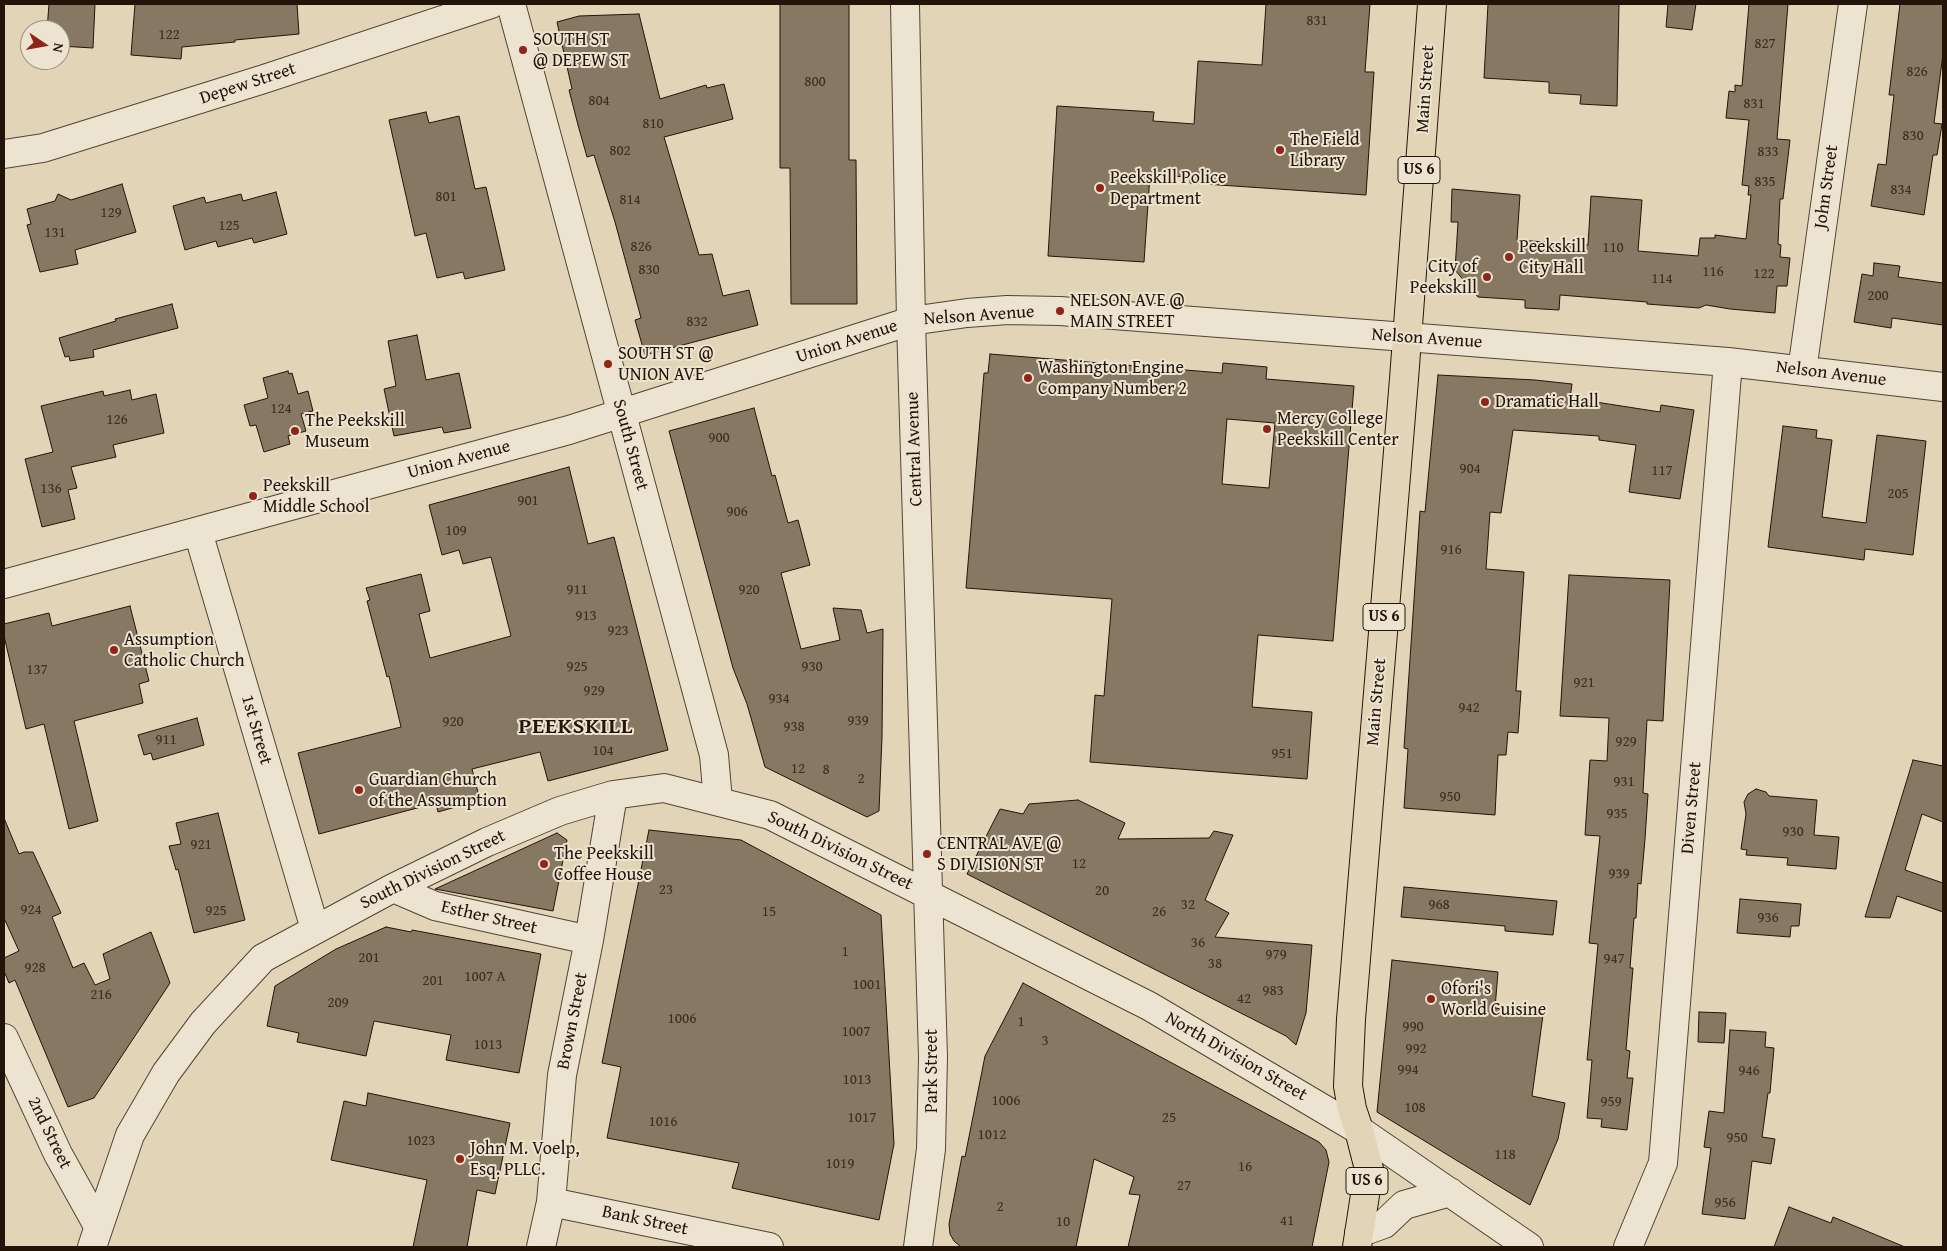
<!DOCTYPE html>
<style>
body{margin:0}
#map{position:relative;width:1947px;height:1251px;overflow:hidden;background:#e2d4b7;font-family:"Gentium Book Plus",serif}
canvas{display:block}
.frame{position:absolute;inset:0;border:5px solid #231409;pointer-events:none}
.north{position:absolute;left:20px;top:20px;width:50px;height:50px;box-sizing:border-box;background:#ece3d0;border:1px solid #9c9080;border-radius:50%;rotate:102deg;font-size:14px;font-weight:700;line-height:20px;text-align:center;color:#231409}
.north::after{content:'';display:block;margin:auto;width:18px;height:22px;background:#8f2418;clip-path:polygon(50% 0,100% 100%,50% 72%,0 100%)}
</style>
<div id="map">
<canvas width="1947" height="1251"></canvas>
<div class="frame"></div>
<div class="north">N</div>
</div>
<script>
const c = document.querySelector('canvas').getContext('2d');
c.lineJoin = 'round';
function paint(path, color) {
  c.fillStyle = color;
  c.fill(path, 'evenodd');
}
function toPath(rows) {
  const path = new Path2D();
  for (const r of rows) {
    path.moveTo(r[0], r[1]);
    for (let i = 2; i < r.length; i += 2) path.lineTo(r[i], r[i + 1]);
  }
  return path;
}
function trace(path, color, width, dash) {
  c.strokeStyle = color;
  c.lineWidth = width;
  c.lineCap = dash ? 'butt' : 'round';
  c.setLineDash(dash || []);
  c.stroke(path);
}
function drawText(font, color, halo, rows, align = 'center') {
  c.font = font + ' "Gentium Book Plus",serif';
  c.lineWidth = 4;
  c.setLineDash([]);
  c.textBaseline = 'middle';
  c.strokeStyle = halo;
  c.fillStyle = color;
  for (const [text, x, y, turn = 0] of rows) {
    c.save();
    c.translate(x, y);
    c.rotate((+turn || 0) * Math.PI / 180);
    c.textAlign = isNaN(turn) ? turn : align;
    if (halo) c.strokeText(text, 0, 0);
    c.fillText(text, 0, 0);
    c.restore();
  }
}
const building = toPath([
 [49,4,95,4,93,48,60,46,60,30,47,30,49,4],
 [135,4,297,4,299,34,235,40,235,42,182,47,181,59,131,55,135,4],
 [780,4,849,4,849,160,856,160,857,304,791,304,790,168,780,168,780,4],
 [1266,4,1370,4,1365,72,1374,72,1366,195,1190,183,1190,177,1150,175,1144,262,1048,256,1057,106,1154,112,1153,121,1194,124,1198,61,1262,65,1266,4],
 [1488,4,1619,4,1617,106,1580,104,1581,95,1549,93,1549,82,1484,78,1488,4],
 [1668,4,1696,4,1692,30,1666,27,1668,4],
 [1749,4,1788,4,1777,139,1790,140,1783,199,1780,199,1778,244,1781,245,1780,257,1790,258,1787,286,1777,286,1775,313,1730,309,1706,305,1699,308,1647,304,1647,302,1560,295,1559,310,1525,308,1525,300,1478,297,1455,270,1458,222,1451,222,1452,189,1520,195,1517,240,1588,245,1591,196,1642,200,1638,251,1698,256,1700,238,1715,238,1715,235,1746,239,1751,195,1748,195,1749,186,1742,185,1749,120,1726,118,1729,91,1735,92,1735,85,1742,86,1749,4],
 [1900,4,1943,4,1943,54,1934,123,1942,124,1937,155,1933,155,1924,215,1871,206,1878,164,1886,165,1894,95,1889,95,1900,4],
 [639,14,660,99,706,85,707,88,724,84,733,119,664,137,699,255,712,254,723,296,749,290,758,325,645,355,635,320,641,318,615,222,594,155,587,157,578,125,569,90,572,89,557,22,579,16,639,14],
 [426,112,429,123,459,116,475,189,486,187,505,270,465,279,463,272,437,278,426,233,415,236,389,120,426,112],
 [122,184,136,232,75,250,78,264,40,272,27,225,31,224,27,209,55,201,58,194,71,200,122,184],
 [276,192,287,234,254,243,252,238,218,247,216,241,185,250,173,206,204,197,206,203,241,194,243,201,276,192],
 [1874,263,1900,266,1898,277,1943,283,1943,325,1892,318,1891,328,1854,322,1862,274,1873,276,1874,263],
 [172,304,178,328,93,350,94,357,70,361,69,356,65,357,59,338,116,321,115,319,172,304],
 [417,335,426,380,459,373,471,428,444,433,442,427,394,436,384,389,396,386,388,341,417,335],
 [990,354,1222,373,1223,363,1267,367,1266,379,1354,386,1333,641,1258,635,1252,707,1312,712,1307,779,1090,762,1095,695,1104,696,1112,599,966,588,984,373,988,373,990,354],
 [1227,419,1275,423,1269,488,1222,484,1227,419],
 [288,371,289,374,292,373,298,394,308,391,313,411,301,414,306,431,288,436,290,444,264,452,256,425,250,426,244,405,268,398,263,378,288,371],
 [1438,375,1535,380,1572,384,1570,398,1660,412,1661,405,1694,410,1680,499,1629,492,1636,445,1599,440,1599,436,1513,430,1501,513,1490,512,1486,569,1524,572,1516,691,1521,691,1518,733,1508,732,1506,755,1498,755,1495,815,1404,808,1408,749,1404,748,1420,511,1425,512,1438,375],
 [130,390,132,400,156,394,164,433,113,445,116,457,71,467,77,488,68,490,75,519,42,527,25,459,53,452,41,406,103,391,104,396,130,390],
 [754,408,772,476,775,475,788,523,798,520,810,565,781,573,801,649,840,640,833,608,861,610,867,633,883,629,882,737,879,811,867,817,765,767,747,704,733,668,669,431,754,408],
 [1783,426,1817,430,1816,438,1832,440,1822,517,1866,523,1877,435,1926,441,1913,555,1865,549,1864,560,1768,547,1783,426],
 [569,467,588,544,614,537,668,750,548,781,540,752,472,769,480,800,438,812,436,803,319,834,298,753,401,727,389,676,387,677,367,601,370,600,366,588,421,574,430,611,419,614,430,658,511,636,491,557,463,564,459,550,442,555,429,505,569,467],
 [1569,575,1670,580,1663,721,1647,720,1643,793,1648,794,1645,839,1641,884,1638,883,1636,918,1634,918,1630,968,1633,968,1626,1050,1630,1051,1627,1078,1633,1078,1627,1130,1601,1127,1602,1119,1587,1118,1592,1060,1587,1060,1598,944,1589,943,1600,836,1585,835,1590,760,1607,761,1609,718,1560,716,1569,575],
 [130,606,149,681,139,684,143,703,74,721,98,821,69,829,44,724,26,729,4,636,4,624,49,613,52,626,130,606],
 [197,718,204,745,153,760,151,753,144,755,138,735,197,718],
 [1913,760,1943,766,1943,822,1922,814,1905,870,1943,883,1943,912,1897,896,1890,918,1865,917,1913,760],
 [1756,789,1766,792,1769,796,1817,800,1814,835,1839,837,1836,869,1787,865,1788,858,1746,855,1747,850,1741,849,1746,814,1744,802,1748,794,1756,789],
 [1078,800,1125,823,1118,839,1209,838,1214,831,1233,835,1205,900,1229,913,1215,937,1312,945,1306,1013,1296,1045,1286,1036,967,874,1000,809,1023,814,1029,804,1078,800],
 [218,813,245,920,194,933,178,869,176,870,169,846,181,844,176,823,218,813],
 [4,818,19,854,24,852,33,852,61,913,52,917,73,968,84,963,95,985,110,979,103,954,151,932,170,983,94,1098,68,1107,15,980,9,983,4,971,4,958,19,951,4,918,4,818],
 [649,830,741,840,881,915,894,1144,879,1220,732,1188,739,1163,607,1138,621,1067,602,1063,649,830],
 [557,833,567,840,553,911,435,889,557,833],
 [1404,887,1557,901,1553,935,1505,931,1505,926,1401,917,1404,887],
 [1740,899,1801,904,1799,926,1791,926,1790,937,1737,933,1740,899],
 [386,927,411,932,412,930,541,954,519,1073,446,1060,451,1035,374,1021,366,1056,297,1042,299,1033,267,1026,275,986,336,949,386,927],
 [1392,960,1498,972,1495,1008,1543,1015,1532,1096,1565,1103,1558,1139,1530,1205,1377,1112,1392,960],
 [1023,983,1319,1142,1326,1150,1329,1162,1312,1247,1128,1247,1140,1195,1129,1194,1134,1177,1094,1159,1076,1247,961,1247,954,1241,950,1234,949,1224,962,1156,965,1157,985,1056,1023,983],
 [1699,1012,1726,1013,1724,1043,1698,1042,1699,1012],
 [1730,1030,1766,1032,1765,1047,1774,1048,1770,1093,1768,1093,1762,1137,1775,1139,1771,1164,1752,1161,1745,1219,1702,1214,1711,1148,1704,1147,1709,1111,1724,1113,1730,1030],
 [368,1093,510,1123,495,1194,477,1190,467,1247,413,1247,427,1180,331,1160,344,1101,366,1106,368,1093],
 [1789,1207,1831,1223,1833,1217,1905,1247,1774,1247,1789,1207]
]);
paint(building, '#867863');
trace(building, '#231409', 1);
const minor = toPath([
 [511,4,714,755,718,801],
 [905,4,911,321,933,1057,931,1149,918,1247],
 [4,154,43,148,264,79,491,4],
 [1802,371,1853,4],
 [198,532,315,929],
 [4,584,569,430,911,321,967,313,1007,310,1060,311,1406,337,1728,362,1943,387],
 [393,888,435,906,589,940],
 [4,1038,58,1154,98,1226],
 [551,1202,769,1247],
 [1359,1233,1384,1224,1404,1205,1450,1192],
 [92,1247,130,1135,166,1073,203,1023,263,958,393,888,487,842,560,811,613,795,664,788,770,815,1149,1006,1359,1130,1529,1247],
 [541,1247,551,1202,562,1075,589,940,613,795],
 [1628,1247,1663,1163,1728,362]
]);
const major = toPath([
 [1357,1247,1369,1169,1359,1130,1352,1109,1348,1086,1351,1019,1404,379,1432,4]
]);
trace(minor, '#534434', 30);
trace(major, '#231409', 30);
trace(minor, '#ece3d0', 28);
trace(major, '#e2d4b7', 28);
for (const [x, y, r, color] of [
 [523,50,5,"#8f2418"],
 [1280,150,5,"#8f2418"],
 [1100,188,5,"#8f2418"],
 [1509,257,5,"#8f2418"],
 [1487,277,5,"#8f2418"],
 [1060,311,5,"#8f2418"],
 [608,364,5,"#8f2418"],
 [1028,378,5,"#8f2418"],
 [1485,402,5,"#8f2418"],
 [1267,429,5,"#8f2418"],
 [295,431,5,"#8f2418"],
 [253,496,5,"#8f2418"],
 [114,650,5,"#8f2418"],
 [359,790,5,"#8f2418"],
 [927,854,5,"#8f2418"],
 [544,864,5,"#8f2418"],
 [1431,999,5,"#8f2418"],
 [460,1159,5,"#8f2418"]
]) {
  const dot = new Path2D();
  dot.arc(x, y, r, 0, 2 * Math.PI);
  c.fillStyle = color;
  c.fill(dot);
  trace(dot, '#ece3d0', 2);
}
drawText('15px', '#3c2d20', null, [
 ["831",1317,21],
 ["122",169,35],
 ["827",1765,44],
 ["826",1917,72],
 ["800",815,82],
 ["804",599,101],
 ["831",1754,104],
 ["810",653,124],
 ["830",1913,136],
 ["802",620,151],
 ["833",1768,152],
 ["835",1765,182],
 ["834",1901,190],
 ["801",446,197],
 ["814",630,200],
 ["129",111,213],
 ["125",229,226],
 ["131",55,233],
 ["826",641,247],
 ["110",1613,248],
 ["830",649,270],
 ["116",1713,272],
 ["122",1764,274],
 ["114",1662,279],
 ["200",1878,296],
 ["832",697,322],
 ["124",281,409],
 ["126",117,420],
 ["900",719,438],
 ["904",1470,469],
 ["117",1662,471],
 ["136",51,489],
 ["205",1898,494],
 ["901",528,501],
 ["906",737,512],
 ["109",456,531],
 ["916",1451,550],
 ["911",577,590],
 ["920",749,590],
 ["913",586,616],
 ["923",618,631],
 ["925",577,667],
 ["930",812,667],
 ["137",37,670],
 ["921",1584,683],
 ["929",594,691],
 ["934",779,699],
 ["942",1469,708],
 ["939",858,721],
 ["920",453,722],
 ["938",794,727],
 ["911",166,740],
 ["929",1626,742],
 ["104",603,751],
 ["951",1282,754],
 ["12",798,769],
 ["8",826,770],
 ["2",861,779],
 ["931",1624,782],
 ["950",1450,797],
 ["935",1617,814],
 ["930",1793,832],
 ["921",201,845],
 ["12",1079,864],
 ["939",1619,874],
 ["23",666,890],
 ["20",1102,891],
 ["32",1188,905],
 ["968",1439,905],
 ["924",31,910],
 ["925",216,911],
 ["15",769,912],
 ["26",1159,912],
 ["936",1768,918],
 ["36",1198,943],
 ["1",845,952],
 ["979",1276,955],
 ["201",369,958],
 ["947",1614,959],
 ["38",1215,964],
 ["928",35,968],
 ["1007 A",485,977],
 ["201",433,981],
 ["1001",867,985],
 ["983",1273,991],
 ["216",101,995],
 ["42",1244,999],
 ["209",338,1003],
 ["1006",682,1019],
 ["1",1021,1022],
 ["990",1413,1027],
 ["1007",856,1032],
 ["3",1045,1041],
 ["1013",488,1045],
 ["992",1416,1049],
 ["994",1408,1070],
 ["946",1749,1071],
 ["1013",857,1080],
 ["1006",1006,1101],
 ["959",1611,1102],
 ["108",1415,1108],
 ["1017",862,1118],
 ["25",1169,1118],
 ["1016",663,1122],
 ["1012",992,1135],
 ["950",1737,1138],
 ["1023",421,1141],
 ["118",1505,1155],
 ["1019",840,1164],
 ["16",1245,1167],
 ["27",1184,1186],
 ["956",1725,1203],
 ["2",1000,1207],
 ["41",1287,1221],
 ["10",1063,1222]
]);
for (const [x, y, w] of [
 [1419,170,42],
 [1384,617,42],
 [1367,1181,42]
]) {
  const box = new Path2D();
  box.roundRect(x - w / 2, y - 13.5, w, 27, 4);
  c.fillStyle = '#ece3d0';
  c.fill(box);
  trace(box, '#231409', 1);
}
drawText('bold 16px', '#231409', null, [
 ["US 6",1419,170],
 ["US 6",1384,617],
 ["US 6",1367,1181]
]);
drawText('18px', '#231409', '#ece3d0', [
 ["SOUTH ST",533,40],
 ["@ DEPEW ST",533,61],
 ["The Field",1290,140],
 ["Library",1290,161],
 ["Peekskill Police",1110,178],
 ["Department",1110,199],
 ["Peekskill",1519,247],
 ["City Hall",1519,268],
 ["City of",1477,267,"right"],
 ["Peekskill",1477,288,"right"],
 ["NELSON AVE @",1070,301],
 ["MAIN STREET",1070,322],
 ["SOUTH ST @",618,354],
 ["UNION AVE",618,375],
 ["Washington Engine",1038,368],
 ["Company Number 2",1038,389],
 ["Dramatic Hall",1495,402],
 ["Mercy College",1277,419],
 ["Peekskill Center",1277,440],
 ["The Peekskill",305,421],
 ["Museum",305,442],
 ["Peekskill",263,486],
 ["Middle School",263,507],
 ["Assumption",124,640],
 ["Catholic Church",124,661],
 ["Guardian Church",369,780],
 ["of the Assumption",369,801],
 ["CENTRAL AVE @",937,844],
 ["S DIVISION ST",937,865],
 ["The Peekskill",554,854],
 ["Coffee House",554,875],
 ["Ofori's",1441,989],
 ["World Cuisine",1441,1010],
 ["John M. Voelp,",470,1149],
 ["Esq. PLLC.",470,1170]
], 'left');
drawText('18px', '#231409', '#ece3d0', [
 ["Depew Street",248,84,-18],
 ["Main Street",1426,89,-86],
 ["John Street",1827,187,-82],
 ["Nelson Avenue",979,316,-4],
 ["Nelson Avenue",1427,339,4],
 ["Union Avenue",847,342,-18],
 ["Nelson Avenue",1831,374,7],
 ["South Street",630,445,75],
 ["Central Avenue",915,449,-92],
 ["Union Avenue",459,460,-15],
 ["Main Street",1377,702,-85],
 ["1st Street",256,730,74],
 ["Diven Street",1692,808,-85],
 ["South Division Street",840,851,26],
 ["South Division Street",433,870,-26],
 ["Esther Street",489,918,13],
 ["Brown Street",573,1021,-79],
 ["North Division Street",1236,1057,30],
 ["Park Street",932,1071,-90],
 ["2nd Street",49,1133,64],
 ["Bank Street",645,1221,12]
]);
c.letterSpacing = '1px';
drawText('bold 22px', '#231409', '#ece3d0', [
 ["PEEKSKILL",576,727]
]);
c.letterSpacing = '0px';
</script>
